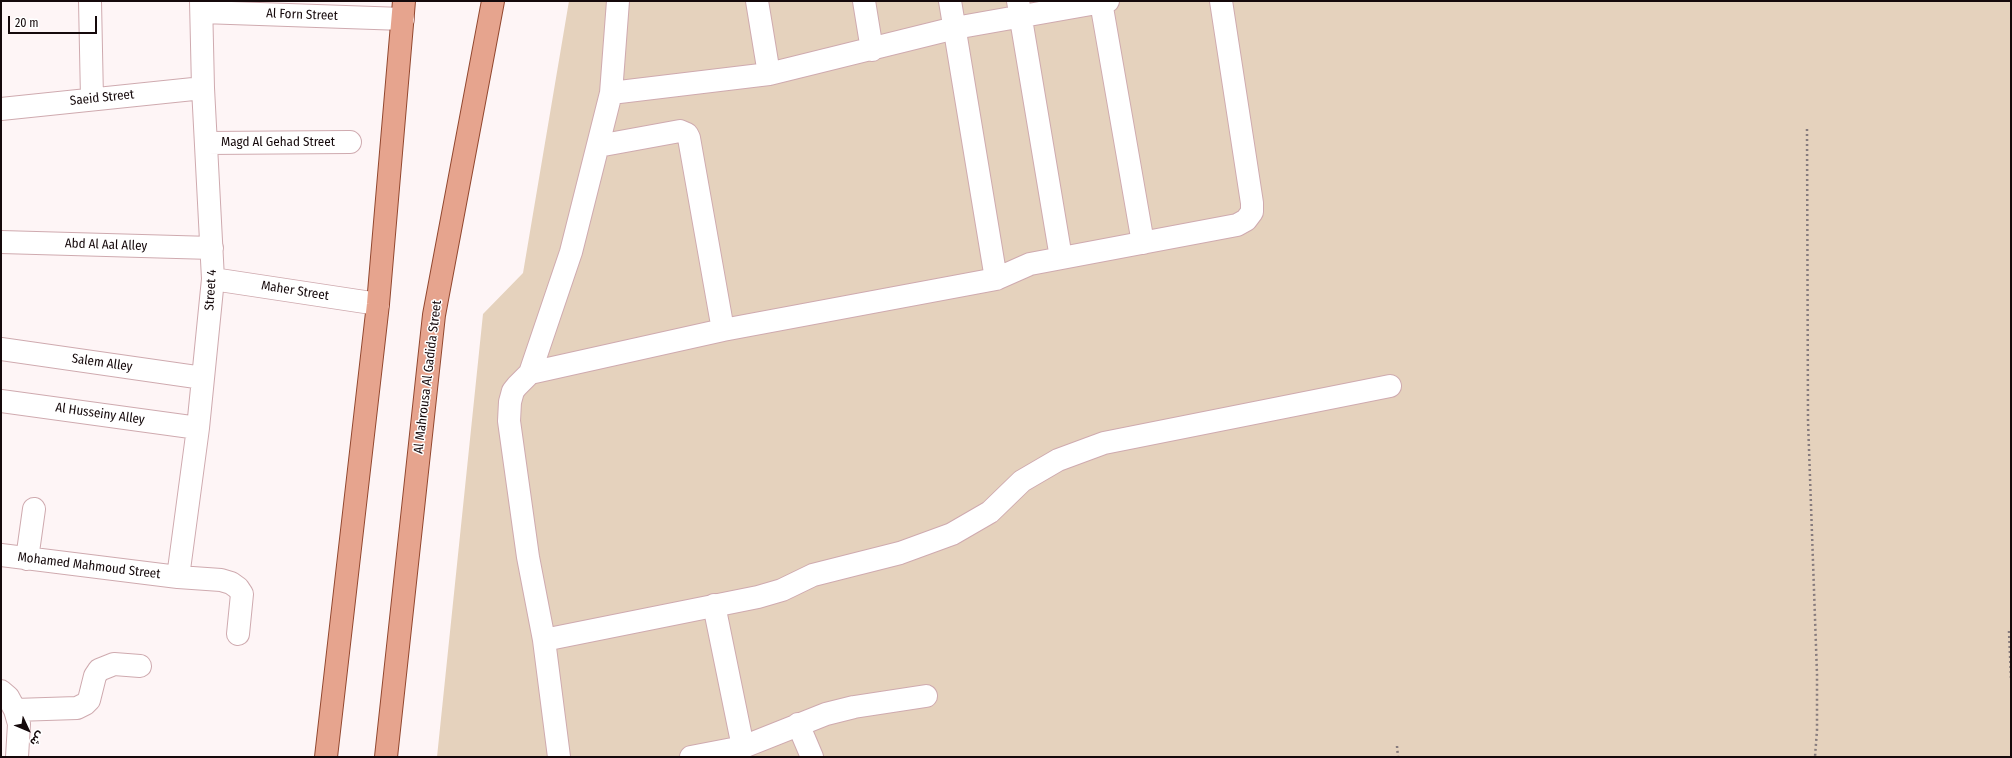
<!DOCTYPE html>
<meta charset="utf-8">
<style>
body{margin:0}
#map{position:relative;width:2012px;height:758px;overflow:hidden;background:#fef5f6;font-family:"Fira Sans Condensed","Noto Sans Arabic",sans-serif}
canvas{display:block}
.frame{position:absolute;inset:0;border:2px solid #15090b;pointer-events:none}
.north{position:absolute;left:8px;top:710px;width:40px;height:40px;-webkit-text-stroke:3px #fff;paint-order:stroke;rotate:134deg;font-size:11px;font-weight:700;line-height:16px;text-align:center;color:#15090b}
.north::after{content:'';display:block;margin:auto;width:14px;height:18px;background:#15090b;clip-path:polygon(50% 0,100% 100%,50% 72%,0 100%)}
.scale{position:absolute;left:8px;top:16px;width:89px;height:18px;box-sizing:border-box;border:2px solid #15090b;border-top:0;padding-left:5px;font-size:12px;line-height:14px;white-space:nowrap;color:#15090b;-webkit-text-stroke:3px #fff;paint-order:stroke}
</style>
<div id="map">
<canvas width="2012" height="758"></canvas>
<div class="frame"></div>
<div class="north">ش</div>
<div class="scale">20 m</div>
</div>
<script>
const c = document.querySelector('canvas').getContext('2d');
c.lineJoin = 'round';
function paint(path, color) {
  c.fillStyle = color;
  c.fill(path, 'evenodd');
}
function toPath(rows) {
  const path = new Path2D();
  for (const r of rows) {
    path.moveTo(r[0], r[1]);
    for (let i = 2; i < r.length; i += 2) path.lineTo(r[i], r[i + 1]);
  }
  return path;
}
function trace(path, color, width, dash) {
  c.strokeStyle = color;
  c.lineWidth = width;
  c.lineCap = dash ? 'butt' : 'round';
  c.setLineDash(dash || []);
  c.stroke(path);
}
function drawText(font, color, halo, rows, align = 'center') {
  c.font = font + ' "Fira Sans Condensed",sans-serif';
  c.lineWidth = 3;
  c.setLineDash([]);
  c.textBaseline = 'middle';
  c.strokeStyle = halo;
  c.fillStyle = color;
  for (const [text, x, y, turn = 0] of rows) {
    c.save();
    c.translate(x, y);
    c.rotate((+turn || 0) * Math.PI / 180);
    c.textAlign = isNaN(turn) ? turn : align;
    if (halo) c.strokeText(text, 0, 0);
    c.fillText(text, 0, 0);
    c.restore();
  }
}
paint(toPath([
 [569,1,2011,1,2011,757,437,757,483,314,523,273]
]), '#e5d2bd');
const minor = toPath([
 [90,1,92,99],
 [757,1,769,74],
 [864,1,872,50],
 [950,1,996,279],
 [1018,1,1061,258],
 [1101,2,1143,243],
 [202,12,403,19],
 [611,93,618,1],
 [1,109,203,88],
 [206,143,350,142],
 [598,146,680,131,687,134,689,138,723,330],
 [1,242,212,248],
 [213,279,378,304],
 [1,349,203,378],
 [530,373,571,252,611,93,769,74,955,28,1108,1],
 [1,401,198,428],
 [1,555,178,577,221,580,231,583,238,588,242,594,238,634],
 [27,559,34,509],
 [178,577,198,428,213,279,203,88,201,1],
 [714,605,743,747],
 [544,640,758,597,782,590,813,575,900,553,952,534,990,512,1022,481,1058,460,1104,443,1390,386],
 [1,691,8,697,15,710,19,724,17,757],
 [15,710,77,708,85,704,89,700,95,676,99,670,114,664,140,666],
 [798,724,812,757],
 [559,757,544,640,528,557,509,421,510,402,513,391,517,386,530,373,723,330,996,279,1030,264,1237,225,1246,220,1252,212,1252,203,1221,1],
 [691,757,743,747,826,714,854,707,926,696]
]);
const major = toPath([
 [326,757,378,304,404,1],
 [386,757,434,315,493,1]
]);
trace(minor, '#cfaaaf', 24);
trace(major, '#92472f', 24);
trace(toPath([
 [1807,129,1808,421,1817,674,1817,730,1815,757],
 [2009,631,2011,679],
 [1397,746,1398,757]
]), '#867b7d', 2.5, [2, 3]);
trace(minor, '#fff', 22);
trace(major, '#e6a48e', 22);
drawText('13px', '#15090b', '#fff', [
 ["Al Forn Street",302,15,2],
 ["Saeid Street",102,98,-6],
 ["Magd Al Gehad Street",278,142],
 ["Abd Al Aal Alley",106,245,2],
 ["Street 4",211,290,-86],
 ["Maher Street",295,291,9],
 ["Salem Alley",102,363,8],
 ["Al Mahrousa Al Gadida Street",428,377,-83],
 ["Al Husseiny Alley",100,414,8],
 ["Mohamed Mahmoud Street",89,566,7]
]);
</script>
